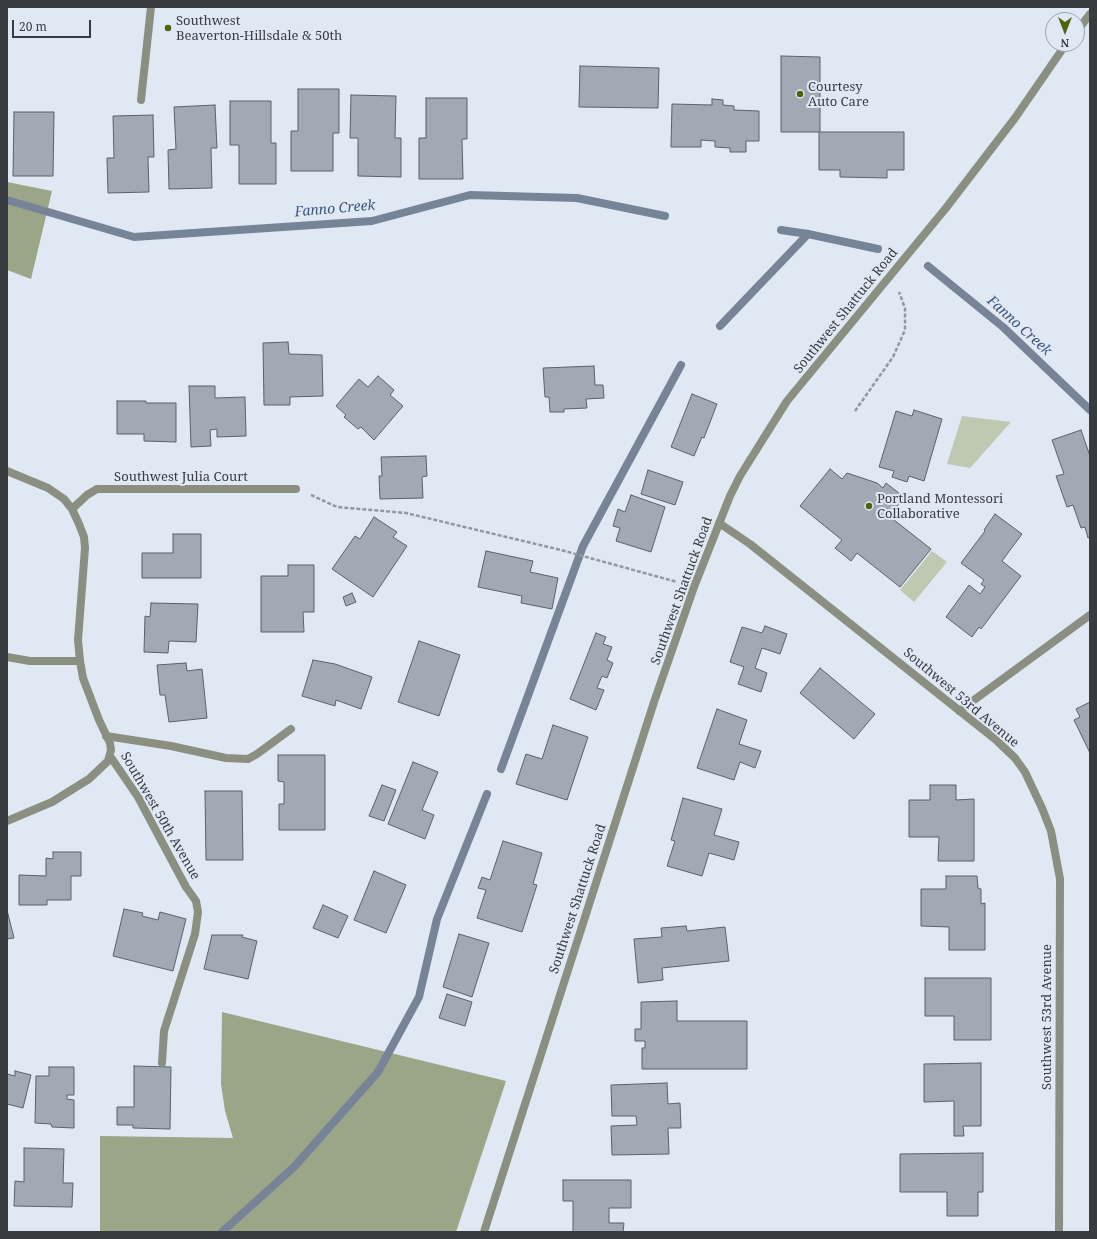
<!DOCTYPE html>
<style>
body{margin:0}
#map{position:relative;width:1097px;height:1239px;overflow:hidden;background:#e0e8f4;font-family:"Noto Serif",serif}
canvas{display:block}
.frame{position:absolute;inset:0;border:8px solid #383b40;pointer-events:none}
.north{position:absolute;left:1045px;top:12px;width:40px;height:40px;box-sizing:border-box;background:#e0e8f4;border:1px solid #9da3ac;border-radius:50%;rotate:180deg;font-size:11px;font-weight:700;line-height:16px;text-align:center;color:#383b40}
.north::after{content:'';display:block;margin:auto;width:14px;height:18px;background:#4e630f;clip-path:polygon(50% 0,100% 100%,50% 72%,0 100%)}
.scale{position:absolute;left:12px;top:20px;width:79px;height:18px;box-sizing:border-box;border:2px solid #383b40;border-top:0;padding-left:5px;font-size:12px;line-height:14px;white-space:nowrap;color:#383b40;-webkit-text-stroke:3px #e0e8f4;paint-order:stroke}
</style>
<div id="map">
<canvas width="1097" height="1239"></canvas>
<div class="frame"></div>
<div class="north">N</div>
<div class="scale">20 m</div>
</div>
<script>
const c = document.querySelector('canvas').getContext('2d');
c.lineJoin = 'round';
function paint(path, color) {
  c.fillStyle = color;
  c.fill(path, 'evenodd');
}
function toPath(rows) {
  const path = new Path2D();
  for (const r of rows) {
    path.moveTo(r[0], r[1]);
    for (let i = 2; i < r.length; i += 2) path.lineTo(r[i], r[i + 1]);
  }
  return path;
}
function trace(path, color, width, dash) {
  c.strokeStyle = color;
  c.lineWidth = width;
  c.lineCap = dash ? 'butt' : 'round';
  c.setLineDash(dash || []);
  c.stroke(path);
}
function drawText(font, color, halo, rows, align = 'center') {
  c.font = font + ' "Noto Serif",serif';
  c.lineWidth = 4;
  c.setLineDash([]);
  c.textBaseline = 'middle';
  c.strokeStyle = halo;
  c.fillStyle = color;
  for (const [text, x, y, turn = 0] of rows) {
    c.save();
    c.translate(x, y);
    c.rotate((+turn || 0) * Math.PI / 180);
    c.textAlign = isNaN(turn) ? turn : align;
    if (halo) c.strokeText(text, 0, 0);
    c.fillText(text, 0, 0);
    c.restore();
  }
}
paint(toPath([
 [962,416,1011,422,970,468,947,464],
 [932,551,947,562,914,602,900,590]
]), '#bfc8b1');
paint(toPath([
 [7,182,52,191,31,279,7,270],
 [222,1012,506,1081,456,1232,100,1232,100,1136,233,1138,225,1111,221,1084]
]), '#9ba689');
trace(toPath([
 [7,200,134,237,372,221,470,195,577,198,665,216],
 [781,230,808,234,878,249],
 [928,266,1003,327,1090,410],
 [720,326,808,234],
 [501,769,583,546,681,365],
 [222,1232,294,1167,378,1072,419,997,437,919,487,794]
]), '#778498', 8);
const building = toPath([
 [781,56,820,57,820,132,904,132,904,170,887,170,887,178,840,177,840,170,819,170,819,132,781,132,781,56],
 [580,66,659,68,658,108,579,107,580,66],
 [298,89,339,89,339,133,333,133,333,171,291,171,291,131,298,131,298,89],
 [351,95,396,96,395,138,401,138,401,177,358,176,358,138,350,138,351,95],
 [426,98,467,98,467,139,462,139,463,179,419,179,419,138,426,138,426,98],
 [712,99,723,100,723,105,734,106,734,110,759,111,759,141,746,141,746,152,730,152,730,148,715,147,715,141,701,140,701,147,671,147,672,104,712,105,712,99],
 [230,101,271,101,271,143,276,143,276,184,239,184,239,145,230,145,230,101],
 [215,105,217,148,211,148,212,188,169,189,168,150,176,149,174,107,215,105],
 [14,112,54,112,53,176,13,176,14,112],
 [153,115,154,157,148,157,149,192,108,193,107,158,114,158,113,116,153,115],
 [288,342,289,354,322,355,323,396,290,397,290,405,264,405,263,343,288,342],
 [594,366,595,385,603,385,604,398,586,399,587,408,564,409,564,412,550,412,549,397,545,397,543,368,594,366],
 [378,376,394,390,390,395,403,406,374,440,361,427,358,429,344,417,346,415,336,406,359,379,368,387,378,376],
 [189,386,215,386,215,398,245,397,246,436,217,437,217,429,210,430,211,446,191,447,189,386],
 [692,394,717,404,704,438,702,437,694,456,671,447,692,394],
 [117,401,146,401,146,403,176,403,176,442,144,441,144,434,117,434,117,401],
 [914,410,942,419,924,481,909,476,907,482,892,477,894,471,879,467,896,411,912,416,914,410],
 [1081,430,1090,456,1090,537,1088,538,1085,527,1081,528,1073,505,1067,507,1056,476,1064,474,1052,440,1081,430],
 [426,456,427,476,422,477,423,498,380,499,379,476,382,476,381,457,426,456],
 [830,469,842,479,847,473,877,483,883,488,886,483,904,497,889,516,931,549,900,587,857,553,851,561,835,548,842,540,800,506,830,469],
 [648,470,683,482,675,505,641,494,648,470],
 [631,495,665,507,651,552,616,541,620,528,613,526,618,509,625,512,631,495],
 [995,514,1022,534,1002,561,1021,576,981,629,979,627,972,637,946,617,969,585,980,594,985,587,981,584,984,580,961,563,985,531,984,530,995,514],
 [374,517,397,532,393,537,407,546,373,597,332,569,355,536,360,539,374,517],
 [173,534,201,534,201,578,142,578,142,553,173,553,173,534],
 [486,551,533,561,530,572,558,578,552,609,521,603,522,596,478,587,486,551],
 [288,565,314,565,314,612,303,612,304,632,261,632,261,576,288,576,288,565],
 [352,593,356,602,346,606,343,597,352,593],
 [151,603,198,604,196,642,169,641,168,653,144,652,145,616,150,617,151,603],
 [765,626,787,634,780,654,762,648,755,668,767,673,761,692,738,684,744,667,730,662,742,627,762,633,765,626],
 [596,633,606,637,603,644,612,647,607,660,613,663,607,678,602,676,597,688,604,690,596,710,570,699,596,633],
 [419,641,460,655,439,716,398,702,419,641],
 [313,660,335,664,372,677,361,709,336,700,335,706,302,696,313,660],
 [186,663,187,671,202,669,207,718,169,722,165,695,160,695,157,665,186,663],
 [820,668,875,714,854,739,800,693,820,668],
 [1090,702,1090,753,1074,720,1080,717,1076,709,1090,702],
 [717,709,747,720,739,744,761,751,755,768,740,762,734,780,697,768,717,709],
 [553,725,588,737,567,800,516,784,526,754,542,759,553,725],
 [278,755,325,755,325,830,279,830,279,804,284,804,284,782,278,781,278,755],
 [413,762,438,772,422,810,434,815,425,839,388,824,413,762],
 [382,785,396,790,384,821,369,816,382,785],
 [930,785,956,785,956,800,974,799,974,861,938,861,939,837,909,837,909,800,930,800,930,785],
 [205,791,242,791,243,860,206,860,205,791],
 [683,798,722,809,714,835,739,842,734,860,709,853,702,876,667,866,675,841,671,840,683,798],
 [503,841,542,853,533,884,537,885,522,932,477,918,486,890,478,888,482,877,490,880,503,841],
 [53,852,81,852,81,876,71,876,71,900,47,900,47,905,19,905,19,875,46,876,46,858,53,859,53,852],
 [374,871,406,885,386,933,354,920,374,871],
 [946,876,977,876,978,888,981,889,981,904,985,903,985,950,949,950,949,927,921,926,921,889,946,889,946,876],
 [323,905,348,916,338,938,313,928,323,905],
 [124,909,143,913,142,916,158,920,160,912,186,919,173,971,113,956,124,909],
 [7,910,14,938,7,939,7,910],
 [686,926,687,931,725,927,729,961,662,968,663,980,638,983,634,939,662,937,661,928,686,926],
 [459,934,489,943,472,997,443,987,459,934],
 [212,935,243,935,242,937,257,941,248,979,204,969,212,935],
 [925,978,991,978,991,1040,954,1040,954,1016,925,1016,925,978],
 [447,994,472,1002,465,1026,439,1018,447,994],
 [677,1001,677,1021,747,1021,747,1069,642,1069,642,1048,645,1048,645,1041,635,1041,635,1029,641,1029,641,1002,677,1001],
 [981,1063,981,1126,963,1126,964,1136,954,1136,954,1101,924,1102,924,1064,981,1063],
 [134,1066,171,1067,170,1129,133,1128,133,1125,117,1125,117,1107,134,1107,134,1066],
 [49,1067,74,1067,74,1095,67,1095,67,1099,74,1100,74,1128,52,1127,51,1124,35,1123,36,1076,49,1076,49,1067],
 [15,1071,31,1075,23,1108,7,1104,7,1074,15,1076,15,1071],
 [667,1083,668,1104,680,1103,681,1128,668,1128,669,1154,612,1155,611,1126,637,1125,636,1116,612,1116,611,1085,667,1083],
 [24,1148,64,1149,63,1183,73,1183,72,1207,14,1206,15,1181,24,1182,24,1148],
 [983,1153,983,1192,978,1192,978,1216,947,1216,947,1192,900,1192,900,1154,983,1153],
 [563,1180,631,1180,631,1208,609,1208,609,1223,624,1223,623,1232,573,1232,573,1201,563,1201,563,1180]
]);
paint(building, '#a1a9b4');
trace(building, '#5a616b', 1);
trace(toPath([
 [855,411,893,357,905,330,905,308,899,292],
 [311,495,337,507,406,513,561,550,677,582]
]), '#9298a1', 2.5, [4, 2]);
trace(toPath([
 [141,100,151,7],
 [106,736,171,746,226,758,248,759,257,754,291,729],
 [110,756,138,797,186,887,196,901,198,912,195,934,164,1031,162,1063]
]), '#8a8f82', 8);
trace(toPath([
 [7,471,48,488,64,499,72,509,79,524,84,537,85,548,78,640,80,661,83,678,99,720,110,743,111,750,108,761,89,779,52,802,7,821],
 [72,509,87,495,97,489,296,489],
 [719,523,750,544,995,739,1015,758,1025,772,1042,808,1051,831,1060,879,1059,1232],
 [7,657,30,661,80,661],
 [959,711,1090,615]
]), '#8a8f82', 8);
trace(toPath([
 [1077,31,1090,14],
 [484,1232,654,702,694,587,730,496,740,476,760,444,787,401,946,208,1015,118,1066,44]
]), '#8a8f82', 8);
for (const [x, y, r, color] of [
 [168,28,4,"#4e630f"],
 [800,94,4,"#4e630f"],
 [869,506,4,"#4e630f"]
]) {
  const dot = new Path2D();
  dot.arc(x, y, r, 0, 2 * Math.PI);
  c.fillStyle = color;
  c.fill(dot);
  trace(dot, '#e0e8f4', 1.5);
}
drawText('13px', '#383b40', '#e0e8f4', [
 ["Southwest",176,21],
 ["Beaverton-Hillsdale & 50th",176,36],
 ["Courtesy",808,87],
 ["Auto Care",808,102],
 ["Portland Montessori",877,499],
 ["Collaborative",877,514]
], 'left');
drawText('13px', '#383b40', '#e0e8f4', [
 ["Southwest Shattuck Road",846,311,-51],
 ["Southwest Julia Court",181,477],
 ["Southwest Shattuck Road",682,591,-70],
 ["Southwest 53rd Avenue",961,698,40],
 ["Southwest 50th Avenue",160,816,60],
 ["Southwest Shattuck Road",578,899,-72],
 ["Southwest 53rd Avenue",1047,1017,-90]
]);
drawText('italic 14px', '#3c567e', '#e0e8f4', [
 ["Fanno Creek",335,209,-5],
 ["Fanno Creek",1019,326,42]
]);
</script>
